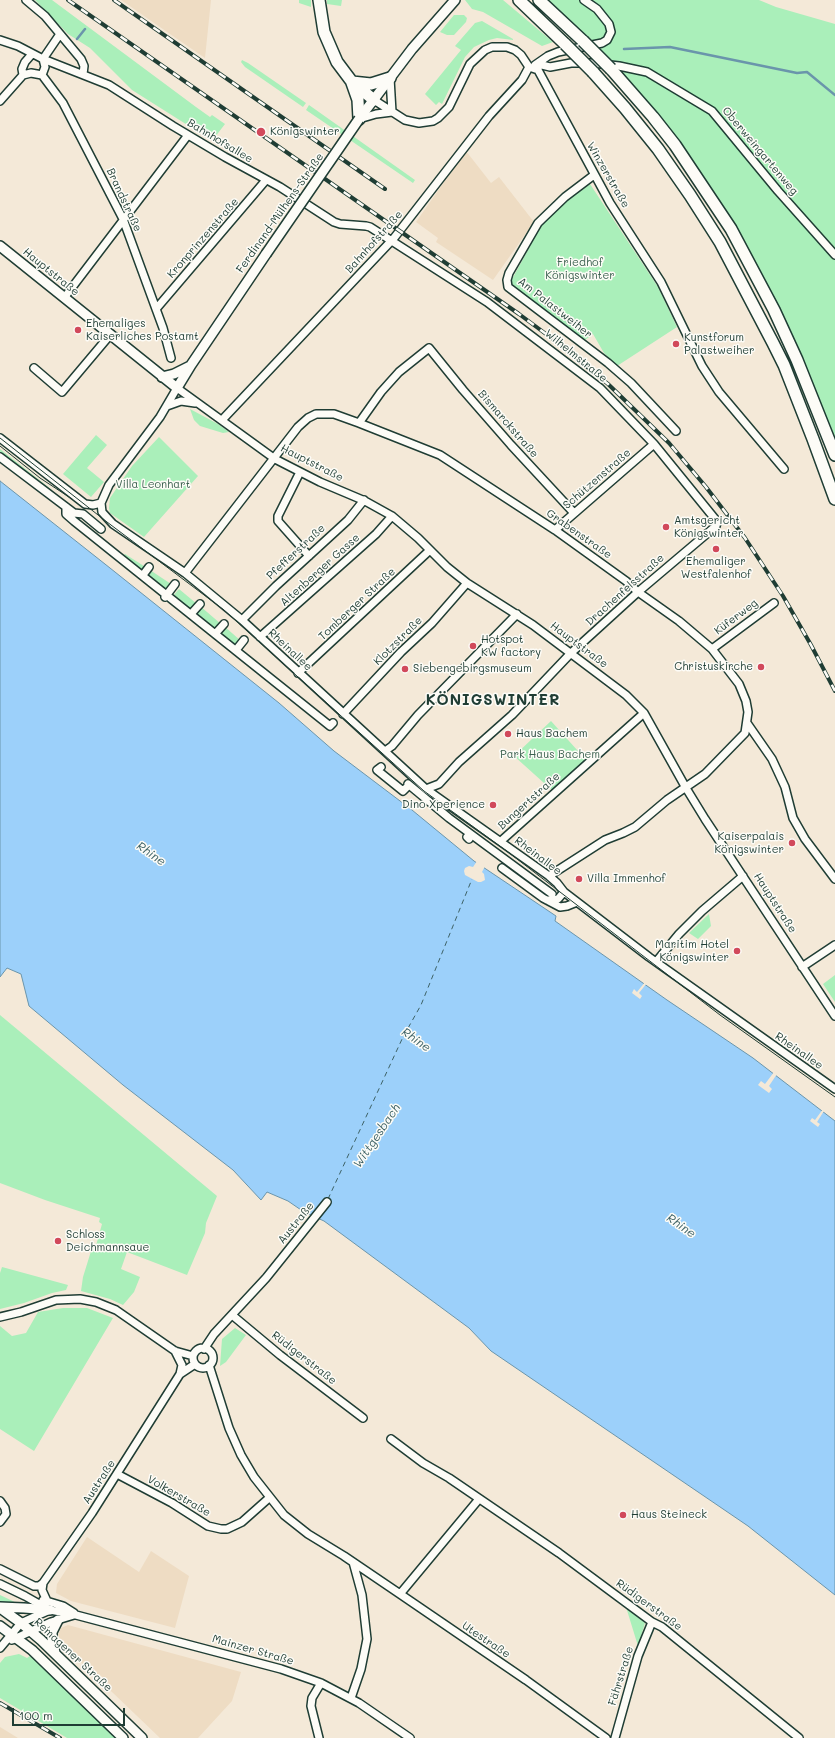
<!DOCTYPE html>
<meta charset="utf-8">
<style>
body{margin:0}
#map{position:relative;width:835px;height:1738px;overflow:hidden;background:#f4e9d8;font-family:Mali,sans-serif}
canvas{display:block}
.scale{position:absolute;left:12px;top:1708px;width:113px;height:18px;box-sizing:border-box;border:2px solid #1f3d34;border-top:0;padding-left:5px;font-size:12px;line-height:14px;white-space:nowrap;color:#1f3d34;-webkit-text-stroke:3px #fdfcf7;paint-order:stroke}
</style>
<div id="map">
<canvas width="835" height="1738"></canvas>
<div class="scale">100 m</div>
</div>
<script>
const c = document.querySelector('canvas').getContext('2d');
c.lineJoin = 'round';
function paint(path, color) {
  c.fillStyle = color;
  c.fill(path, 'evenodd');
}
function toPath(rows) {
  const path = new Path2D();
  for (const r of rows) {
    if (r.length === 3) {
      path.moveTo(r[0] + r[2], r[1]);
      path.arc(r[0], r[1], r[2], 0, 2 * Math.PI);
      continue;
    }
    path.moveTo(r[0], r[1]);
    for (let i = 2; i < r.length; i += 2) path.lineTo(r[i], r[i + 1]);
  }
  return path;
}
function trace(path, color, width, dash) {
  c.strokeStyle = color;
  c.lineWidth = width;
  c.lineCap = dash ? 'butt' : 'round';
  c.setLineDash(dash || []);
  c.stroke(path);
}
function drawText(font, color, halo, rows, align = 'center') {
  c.font = font + ' Mali,sans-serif';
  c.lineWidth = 3;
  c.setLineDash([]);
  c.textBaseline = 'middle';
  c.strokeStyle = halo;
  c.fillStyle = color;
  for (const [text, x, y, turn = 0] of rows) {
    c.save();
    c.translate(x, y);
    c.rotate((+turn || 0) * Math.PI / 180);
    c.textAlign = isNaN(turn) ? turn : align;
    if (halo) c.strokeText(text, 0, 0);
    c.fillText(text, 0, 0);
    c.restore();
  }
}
paint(toPath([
 [121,0,211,0,205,58,170,34],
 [466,151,491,183,499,177,534,222,493,280,436,242,438,238,416,222],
 [87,1537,139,1572,151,1551,189,1576,175,1628,71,1601,56,1593,57,1584],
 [68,1625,241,1672,232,1701,198,1738,160,1738,64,1646,58,1635,61,1628],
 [0,1727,18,1738,0,1738]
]), '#eedcc3');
paint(toPath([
 [35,0,52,0,196,107,210,117,212,115,225,124,215,137,203,129,200,133,132,90,90,48,68,34],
 [299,0,311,0,311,7,299,3],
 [327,0,342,0,341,6,327,4],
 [465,0,503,0,553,42,542,46,483,12,472,9],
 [546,0,759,0,776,7,835,24,835,440,756,266,707,182,667,127,617,68,590,40],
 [454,15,464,15,467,18,466,22,454,35,447,35,440,32],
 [482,21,513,39,513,40,497,38,489,40,474,47,465,57,442,104,439,102,436,105,425,94,461,50,455,46,475,23],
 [242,60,248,63,306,103,303,107,245,67,241,62],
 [309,105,415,180,413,183,306,110],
 [590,184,658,287,677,327,617,366,604,353,593,334,585,340,514,288,511,281,541,226,567,201],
 [190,409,218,424,229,432,223,433,200,426,194,420],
 [96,435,107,445,87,468,104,482,91,497,63,474],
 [159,437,198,476,144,537,110,513,109,508,110,498,132,466],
 [0,449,52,490,50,492,0,452],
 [125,554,147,568,143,573,122,557],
 [150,570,171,584,166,592,145,575],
 [179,589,197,604,191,612,172,597],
 [200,606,221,624,215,631,194,614],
 [224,626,241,641,235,647,218,634],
 [551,721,587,761,554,792,514,756],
 [709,914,711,926,698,939,689,933],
 [835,975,835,1002,823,984],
 [0,1015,217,1196,206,1223,205,1233,187,1275,127,1252,121,1269,140,1277,134,1292,123,1305,110,1299,81,1291,83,1277,92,1248,95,1249,102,1224,99,1222,100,1218,45,1200,0,1183],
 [2,1267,68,1285,66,1290,52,1293,24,1303,0,1309,0,1273],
 [63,1308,87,1308,113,1318,34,1451,0,1429,0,1326,12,1336,26,1333,38,1312],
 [235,1328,246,1335,226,1362,220,1366,222,1339],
 [0,1595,19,1604,0,1602],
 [626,1607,645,1623,638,1646],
 [19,1654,27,1658,30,1656,116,1738,67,1738,0,1698,0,1663,5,1657]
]), '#aaefba');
const water = toPath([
 [0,481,110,568,279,703,334,751,412,810,474,861,556,916,555,921,667,1000,753,1058,835,1121,835,1595,748,1526,491,1351,469,1328,324,1221,304,1212,288,1201,267,1192,261,1200,233,1170,123,1085,29,1006,21,974,7,968,0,977,0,481]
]);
paint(water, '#9cd0fa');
trace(water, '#6a95ab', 1);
paint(toPath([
 [477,861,485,866,482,872,484,874,485,880,481,882,478,882,465,875,464,871,465,868,469,866,473,867],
 [645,982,647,983,639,993,642,996,640,999,632,993,634,989,637,992],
 [774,1072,777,1074,769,1086,772,1089,769,1093,758,1085,761,1081,765,1084],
 [823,1109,824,1111,817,1122,820,1124,818,1127,810,1121,812,1118,815,1120]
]), '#f4e9d8');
trace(toPath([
 [77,39,85,29],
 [624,49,670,47,797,73,807,72,835,95]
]), '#6a95ab', 2.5);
trace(toPath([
 [328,1199,403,1037,421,1005,472,879]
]), '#3e6266', 1, [5, 4]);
const minor = toPath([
 [26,0,45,16,81,59,84,66,83,74],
 [60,34,43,59,45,67,42,75,63,103,123,219,163,328,171,358],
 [0,40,18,46,43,59,109,85,173,126,225,157,280,187,334,222,340,224,366,226,370,227,487,302,600,388,654,444,715,519,717,523,716,526,638,592,571,653,512,715,459,762,439,784,426,789],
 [538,64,550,67,571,63,593,63,619,66,647,72,712,111,778,191,835,255],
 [535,65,548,56,558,52,602,43,607,40,611,32,609,24,597,9,584,0],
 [23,75,31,73,42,75],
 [390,78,392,112],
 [374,100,405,120,419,123,433,121,438,118,449,107,470,64,485,50,492,47,507,47,515,50,521,55,529,67,538,70,610,203,661,282,702,366,719,392,784,469],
 [0,101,23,75,22,69,25,62,32,54],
 [359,119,376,114,392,112],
 [594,175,565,197,538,223,509,273,507,280,508,287,608,363,631,383,676,431],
 [64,298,188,135],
 [156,309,266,180],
 [34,368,62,392,110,335],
 [167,406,181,401,195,403],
 [222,420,394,238,489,116,522,80,529,67],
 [359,423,381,392,399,372,429,348,463,390,511,445,574,513],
 [0,438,85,504,93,505,101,503],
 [0,457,74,513,83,514,101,529],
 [300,472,278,516,278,521,309,556],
 [101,503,109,485,160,417,177,388,275,459,320,482,365,501,392,516,418,538,447,567,467,583,533,625,626,695,644,713,686,788,705,819,835,1016],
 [101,503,102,512,113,524,185,573,242,620,426,789,549,876,557,883,564,892,649,957,835,1089],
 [66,507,66,514,74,521,330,726,333,723],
 [555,530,654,444],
 [185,573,298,427,308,418,316,414,334,414,359,423,440,455,555,530,626,581,638,592,679,621,712,649,739,684,746,701,748,712,745,733,705,774,667,800,635,827,623,833,605,840,549,876],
 [143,575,149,567],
 [165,597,175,584],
 [191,614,200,604],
 [242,620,276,586,348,520,364,500],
 [215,634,224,624],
 [260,637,376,534,392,516],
 [712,649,774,603],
 [236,650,244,640],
 [298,673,430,550],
 [343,714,401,652,432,623,467,583],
 [747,723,772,759,785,787,793,818,805,839,835,879],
 [385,751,392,746,418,715,517,614],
 [381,767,377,770,403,791,406,788],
 [408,784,449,818,552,894],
 [467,837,469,839],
 [501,841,644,713],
 [502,868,543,898,560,907,567,906,577,902],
 [547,900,558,899,564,892],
 [656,962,679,934,702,911,743,876],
 [802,967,835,945],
 [232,1315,280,1355,363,1418],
 [0,1317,21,1312,56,1300,80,1299,96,1302,116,1310,175,1351,193,1356],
 [203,1358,10],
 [204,1349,214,1334,266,1278,327,1202],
 [175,1351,182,1365,180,1374],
 [209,1365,229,1428,241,1455,254,1477,284,1515,308,1534,344,1556,400,1594,526,1680,606,1738],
 [391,1439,423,1463,449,1478,559,1553,652,1622,662,1627,799,1738],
 [117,1474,172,1503,208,1526,221,1529,227,1529,242,1522,269,1498],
 [0,1501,5,1508,6,1514,0,1522],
 [0,1569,34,1586,39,1586,43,1583],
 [0,1584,25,1596,48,1609],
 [400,1594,479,1499],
 [43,1600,63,1606,74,1613],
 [47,1601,42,1590,43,1583,92,1513,180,1374,195,1364],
 [12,1640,51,1622,74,1615],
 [0,1648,21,1623,34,1617,50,1610,76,1615,281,1669,321,1683,359,1703,410,1738],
 [351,1698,361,1669,367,1639,362,1595,353,1562],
 [319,1738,311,1706,312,1698,321,1683],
 [615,1738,638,1656,652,1622]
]);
const major = toPath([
 [359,119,412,49,455,0],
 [0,246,177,388,191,365,266,254],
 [162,377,174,374,190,366],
 [0,1607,24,1608,50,1610],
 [0,1608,21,1623,41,1640,142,1738],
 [0,1626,32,1650,123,1738],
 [55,1653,52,1638,52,1632,58,1620]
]);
const highway = toPath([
 [319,0,324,32,337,62,352,82,374,100],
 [519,0,565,44],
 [539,0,583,41],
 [611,69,653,117,675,145,731,229,774,310,797,360,835,455],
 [593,72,625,108,658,149,690,195,720,242,773,343,784,365,813,439,835,499],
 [352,82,371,84,390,78],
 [352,83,358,100,359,119]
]);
trace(minor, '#1f3d34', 10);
trace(major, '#1f3d34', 12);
trace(highway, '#1f3d34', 14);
trace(minor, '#fdfcf7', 7);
trace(major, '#fdfcf7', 9);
trace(highway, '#fdfcf7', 11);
trace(toPath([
 [0,438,107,522,224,610,424,791,508,852,720,1015,835,1097],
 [0,446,40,478,72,499]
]), '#1f3d34', 1);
const rail = toPath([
 [68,0,519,314,550,337,608,384,669,443,706,487,745,538,783,596,811,645,835,691],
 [114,0,385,189],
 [0,1703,60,1738]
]);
trace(rail, '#1f3d34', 4);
trace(rail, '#fdfcf7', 2.5, [8]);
const majorBridge = toPath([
 [266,254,359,119]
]);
const highwayBridge = toPath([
 [583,41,611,69],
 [565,44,593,72]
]);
trace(majorBridge, '#1f3d34', 12, []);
trace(highwayBridge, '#1f3d34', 14, []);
trace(majorBridge, '#fdfcf7', 9);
trace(highwayBridge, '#fdfcf7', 11);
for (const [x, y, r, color] of [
 [261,132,5,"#d1495b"],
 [78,330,4,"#d1495b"],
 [676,344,4,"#d1495b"],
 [666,527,4,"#d1495b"],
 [716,549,4,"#d1495b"],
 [473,646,4,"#d1495b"],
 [761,667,4,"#d1495b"],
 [405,669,4,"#d1495b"],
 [508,734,4,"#d1495b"],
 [493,805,4,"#d1495b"],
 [792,843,4,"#d1495b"],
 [579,879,4,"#d1495b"],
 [737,951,4,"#d1495b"],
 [58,1241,4,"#d1495b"],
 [623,1515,4,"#d1495b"]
]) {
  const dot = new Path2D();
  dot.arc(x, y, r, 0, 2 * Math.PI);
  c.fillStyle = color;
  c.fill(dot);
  trace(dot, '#fdfcf7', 1.5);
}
drawText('11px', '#1f3d34', '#fdfcf7', [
 ["Königswinter",270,132],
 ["Ehemaliges",86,324],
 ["Kaiserliches Postamt",86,337],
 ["Kunstforum",684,338],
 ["Palastweiher",684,351],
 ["Amtsgericht",674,521],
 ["Königswinter",674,534],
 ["Ehemaliger",716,562,"center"],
 ["Westfalenhof",716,575,"center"],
 ["Hotspot",481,640],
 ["KW factory",481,653],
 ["Christuskirche",753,667,"right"],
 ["Siebengebirgsmuseum",413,669],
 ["Haus Bachem",516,734],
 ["Dino Xperience",485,805,"right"],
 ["Kaiserpalais",784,837,"right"],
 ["Königswinter",784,850,"right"],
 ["Villa Immenhof",587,879],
 ["Maritim Hotel",729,945,"right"],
 ["Königswinter",729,958,"right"],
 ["Schloss",66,1235],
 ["Deichmannsaue",66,1248],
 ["Haus Steineck",631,1515]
], 'left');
drawText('11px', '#1f3d34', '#fdfcf7', [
 ["Bahnhofsallee",220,141,31],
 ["Oberweingartenweg",760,151,50],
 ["Winzerstraße",608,175,60],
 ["Brandstraße",124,200,65],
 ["Ferdinand-Mülhens-Straße",280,213,-55],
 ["Kronprinzenstraße",203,238,-49],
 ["Bahnhofstraße",374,242,-48],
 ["Hauptstraße",51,272,39],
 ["Am Palastweiher",555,308,38],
 ["Wilhelmstraße",576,356,39],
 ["Bismarckstraße",508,424,49],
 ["Hauptstraße",312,463,27],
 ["Schützenstraße",597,479,-41],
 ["Grabenstraße",579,534,35],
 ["Pfefferstraße",296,552,-43],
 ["Altenberger Gasse",320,570,-42],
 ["Drachenfelsstraße",625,590,-42],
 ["Tomberger Straße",357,604,-43],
 ["Küferweg",736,617,-37],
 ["Klotzstraße",398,641,-45],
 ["Hauptstraße",579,645,37],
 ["Rheinallee",290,650,43],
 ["Bungertstraße",529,801,-42],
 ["Rheinallee",538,856,37],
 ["Hauptstraße",775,903,57],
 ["Rheinallee",799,1051,35],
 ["Austraße",296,1223,-51],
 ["Rüdigerstraße",304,1358,38],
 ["Austraße",99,1482,-57],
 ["Volkerstraße",179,1496,30],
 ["Rüdigerstraße",649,1605,36],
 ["Utestraße",486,1640,34],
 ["Mainzer Straße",253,1650,16],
 ["Remagener Straße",73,1655,43],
 ["Fährstraße",621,1676,-73]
]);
drawText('11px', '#3b614f', '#fdfcf7', [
 ["Friedhof",580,263],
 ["Königswinter",580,276],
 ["Villa Leonhart",153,485],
 ["Park Haus Bachem",550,755]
]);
drawText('italic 12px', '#3e6266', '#fdfcf7', [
 ["Rhine",151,854,35],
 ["Rhine",416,1040,35],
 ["Wittgesbach",377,1136,-56],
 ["Rhine",681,1226,35]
]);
c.letterSpacing = '1px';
drawText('bold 15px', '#1f3d34', '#fdfcf7', [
 ["KÖNIGSWINTER",493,700]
]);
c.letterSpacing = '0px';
</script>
